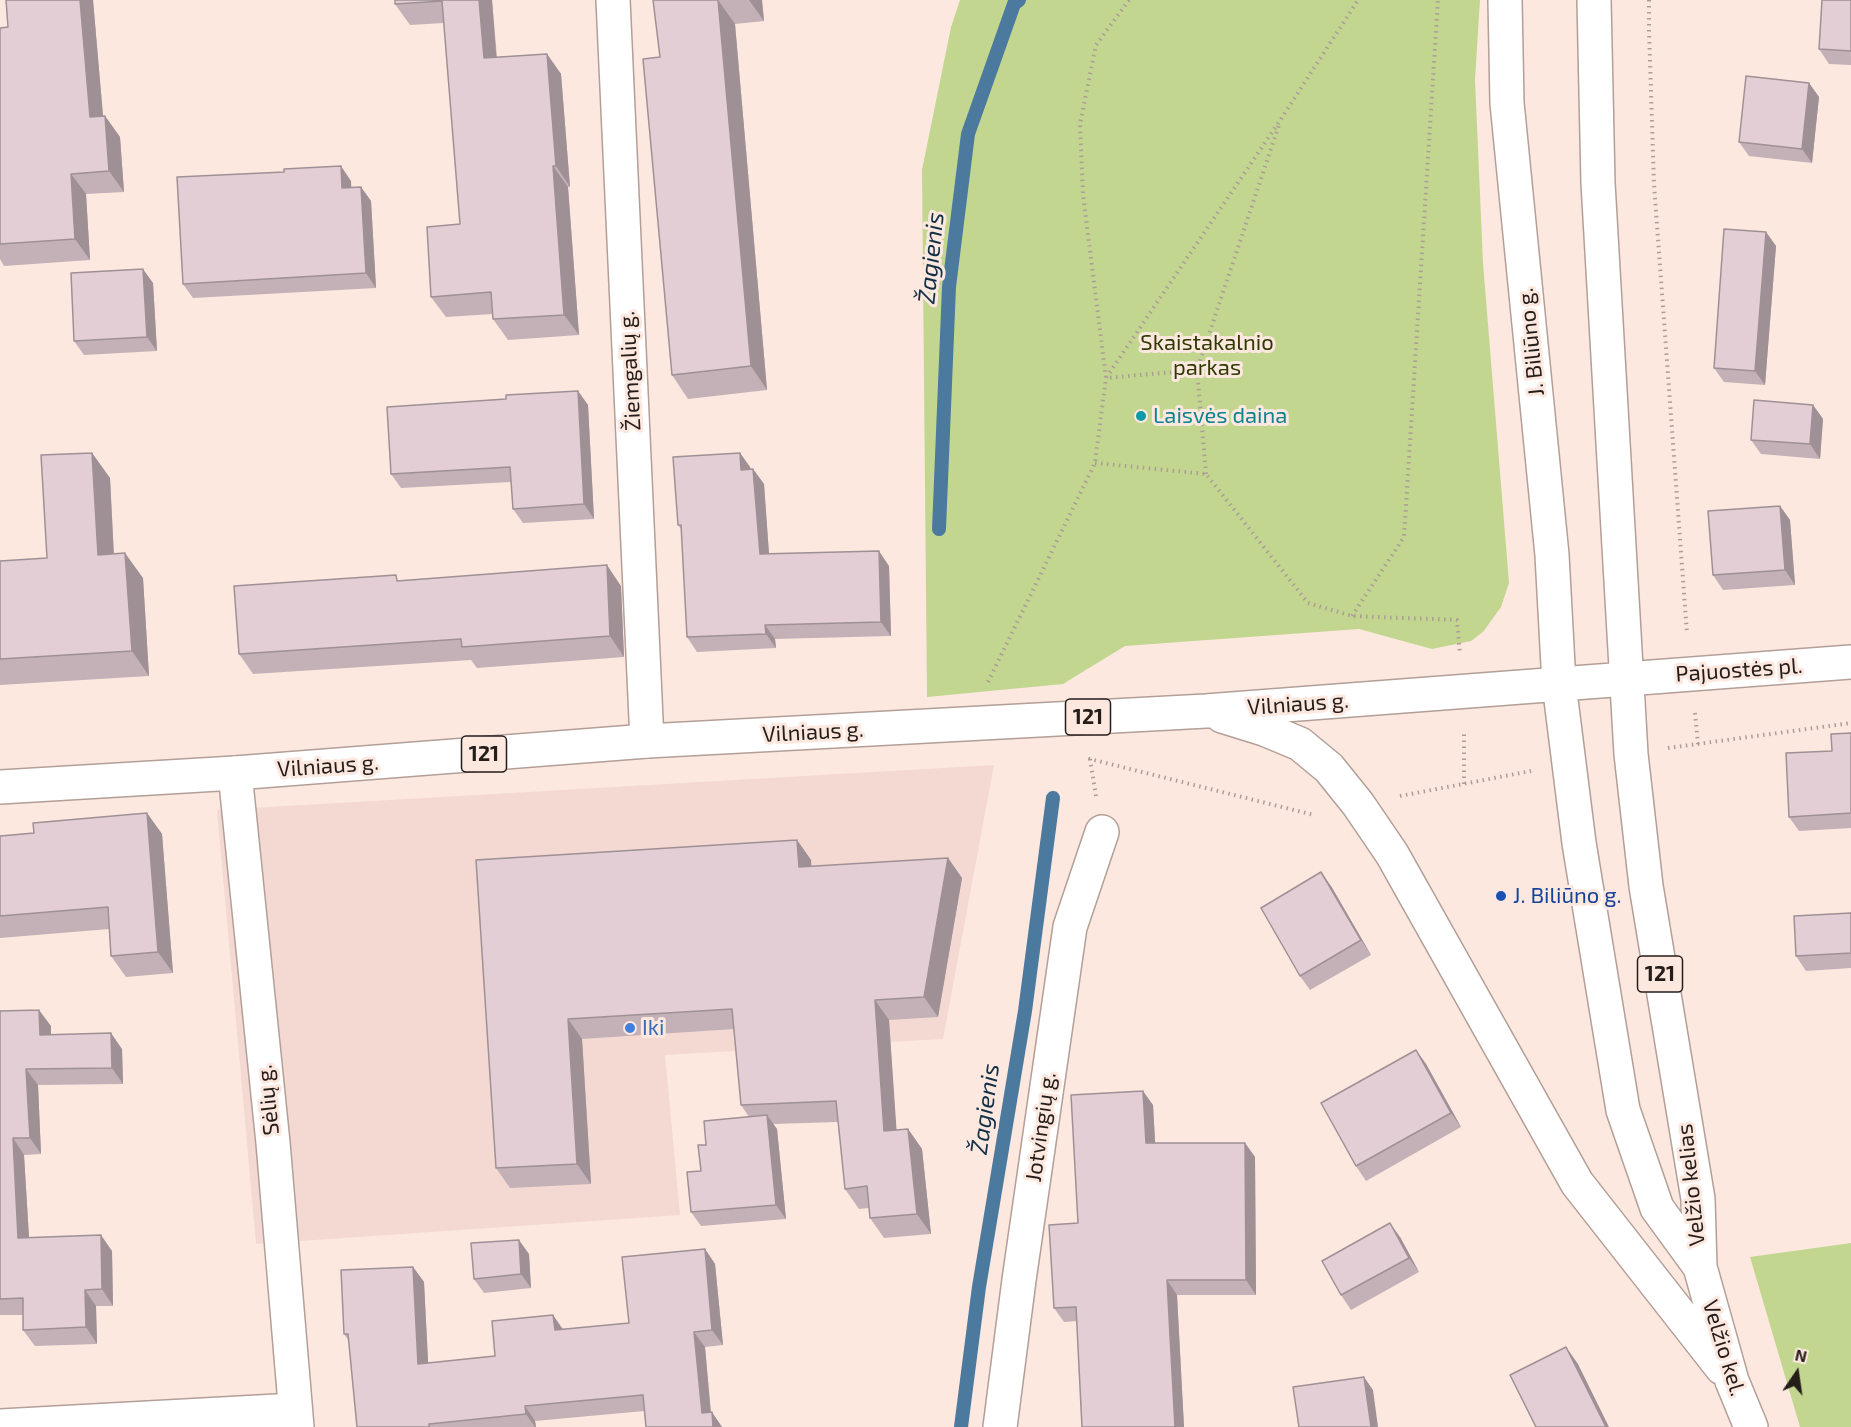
<!DOCTYPE html>
<meta charset="utf-8">
<style>
body{margin:0}
#map{position:relative;width:1851px;height:1427px;overflow:hidden;background:#fde8e0;font-family:"Exo 2",sans-serif}
canvas{display:block}
.north{position:absolute;left:1767px;top:1343px;width:60px;height:60px;-webkit-text-stroke:4px #fde8e0;paint-order:stroke;rotate:13deg;font-size:16px;font-weight:700;line-height:24px;text-align:center;color:#251d1a}
.north::after{content:'';display:block;margin:auto;width:21px;height:27px;background:#251d1a;clip-path:polygon(50% 0,100% 100%,50% 72%,0 100%)}
</style>
<div id="map">
<canvas width="1851" height="1427"></canvas>
<div class="north">N</div>
</div>
<script>
const c = document.querySelector('canvas').getContext('2d');
c.lineJoin = 'round';
function paint(path, color) {
  c.fillStyle = color;
  c.fill(path, 'evenodd');
}
function toPath(rows) {
  const path = new Path2D();
  for (const r of rows) {
    path.moveTo(r[0], r[1]);
    for (let i = 2; i < r.length; i += 2) path.lineTo(r[i], r[i + 1]);
  }
  return path;
}
function trace(path, color, width, dash) {
  c.strokeStyle = color;
  c.lineWidth = width;
  c.lineCap = dash ? 'butt' : 'round';
  c.setLineDash(dash || []);
  c.stroke(path);
}
function drawText(font, color, halo, rows, align = 'center') {
  c.font = font + ' "Exo 2",sans-serif';
  c.lineWidth = 6;
  c.setLineDash([]);
  c.textBaseline = 'middle';
  c.strokeStyle = halo;
  c.fillStyle = color;
  for (const [text, x, y, turn = 0] of rows) {
    c.save();
    c.translate(x, y);
    c.rotate((+turn || 0) * Math.PI / 180);
    c.textAlign = isNaN(turn) ? turn : align;
    if (halo) c.strokeText(text, 0, 0);
    c.fillText(text, 0, 0);
    c.restore();
  }
}
paint(toPath([
 [994,765,943,1039,665,1055,680,1215,256,1244,217,810]
]), '#f3d9d2');
paint(toPath([
 [960,0,1480,0,1475,80,1483,263,1509,583,1501,607,1483,632,1471,641,1432,649,1359,629,1125,646,1063,684,927,697,922,170,951,27],
 [1851,1243,1851,1427,1800,1427,1750,1257]
]), '#c2d690');
trace(toPath([
 [939,529,949,287,968,134,1014,4,1019,0],
 [961,1427,979,1287,1025,1011,1053,798]
]), '#4c7a9e', 14);
const street = toPath([
 [613,0,647,741],
 [235,773,273,1143,297,1427],
 [0,1426,295,1410],
 [1000,1427,1019,1280,1070,927,1102,832]
]);
const secondary = toPath([
 [1626,679,1851,662]
]);
const primary = toPath([
 [1505,0,1507,103,1552,555,1559,684,1579,843,1623,1110,1657,1208,1700,1267],
 [1594,0,1598,183,1631,754,1646,886,1698,1199,1700,1267,1732,1381,1751,1427],
 [1222,716,1264,729,1300,744,1329,768,1358,804,1392,854,1577,1183,1722,1368],
 [0,787,235,773,647,741,1206,711,1626,679]
]);
trace(street, '#b29f97', 36);
trace(secondary, '#b29f97', 36);
trace(primary, '#b29f97', 36);
trace(toPath([
 [1129,0,1096,45,1080,124,1083,195,1106,378,1197,370],
 [1649,0,1649,30,1654,184,1687,634],
 [1095,463,1206,474,1308,603,1352,616,1457,620,1460,654],
 [1206,474,1197,370,1279,125],
 [1352,616,1404,537,1438,0],
 [988,682,1095,463,1106,378,1281,119,1358,0],
 [1695,713,1698,744],
 [1668,748,1851,723],
 [1464,784,1464,730],
 [1096,796,1090,759,1314,815],
 [1400,796,1531,771]
]), '#ad9d97', 4, [1.5, 4.5]);
trace(street, '#fff', 33);
trace(secondary, '#fff', 33);
trace(primary, '#fff', 33);
paint(toPath([
 [93,0,103,117,105,116,120,137,124,192,86,194,90,260,4,266,0,259,0,28,8,27],
 [395,0,492,0,497,57,547,54,561,74,570,187,568,187,579,335,508,340,493,319,493,314,446,317,431,297,460,224,444,23,410,25,395,4],
 [653,0,762,0,764,21,735,24,767,390,688,399,672,375,660,57],
 [1851,0,1851,65,1829,64,1819,49],
 [1809,83,1819,97,1812,163,1749,156,1739,142],
 [351,181,351,187,361,187,371,201,376,288,193,298,183,284],
 [1766,232,1776,246,1765,385,1724,382,1714,368],
 [153,283,157,351,84,355,74,341],
 [578,391,588,405,594,519,523,523,513,509,511,482,401,488,391,474,506,399],
 [1813,405,1823,419,1820,459,1761,454,1751,440],
 [92,453,110,478,114,554,143,578,149,676,0,685,0,561,47,558],
 [740,453,750,467,751,469,753,469,764,484,769,554,889,566,891,636,775,639,776,648,697,652,687,637,682,530,678,525],
 [1780,506,1790,520,1795,585,1723,590,1713,575],
 [400,581,621,586,624,657,477,668,471,660,253,674,239,654],
 [1851,733,1851,828,1799,831,1789,817,1832,751],
 [147,813,162,834,173,973,126,977,111,956,109,929,0,938,0,836,34,833],
 [797,840,811,860,811,867,948,858,962,878,938,1017,889,1020,896,1130,908,1129,922,1149,931,1234,884,1238,870,1218,869,1208,859,1209,845,1189,838,1122,773,1124,777,1129,786,1219,701,1226,691,1212,701,1171,706,1145,749,1117,741,1105,734,1029,582,1039,591,1184,510,1188,496,1168,476,860],
 [1331,886,1371,955,1310,990,1300,976],
 [1851,913,1851,968,1806,971,1796,956],
 [0,1011,51,1026,51,1034,122,1049,123,1084,38,1085,41,1154,24,1155,29,1237,112,1251,113,1306,96,1306,97,1344,35,1346,23,1330,23,1315,0,1315],
 [1416,1050,1426,1064,1461,1127,1366,1181,1356,1166],
 [1153,1105,1155,1143,1245,1143,1255,1157,1256,1295,1177,1295,1184,1427,1082,1427,1077,1321,1064,1322,1054,1308,1078,1223],
 [1400,1237,1419,1272,1351,1310,1341,1295],
 [705,1249,715,1264,723,1345,705,1347,711,1412,722,1427,646,1427,644,1411,535,1421,536,1427,357,1427,349,1341,344,1334,413,1267,424,1282,428,1363,495,1356,553,1315,563,1329,629,1323],
 [529,1254,531,1288,484,1293,474,1279]
]), '#c3b1b7');
paint(toPath([
 [80,0,93,0,105,138,90,117],
 [479,0,492,0,498,79,484,58],
 [718,0,735,24,767,390,751,366],
 [749,0,762,0,764,21],
 [547,54,561,74,570,187,556,166],
 [1809,83,1819,97,1812,163,1802,149],
 [105,116,120,137,124,192,109,171],
 [341,166,351,181,352,202,342,188],
 [553,166,568,187,579,335,564,315],
 [71,174,86,194,90,260,75,239],
 [361,187,371,201,376,288,366,273],
 [1766,232,1776,246,1765,385,1755,371],
 [143,269,153,283,157,351,147,337],
 [578,391,588,405,594,519,584,504],
 [1813,405,1823,419,1820,459,1810,444],
 [92,453,110,478,115,580,98,555],
 [740,453,750,467,751,484,741,470],
 [753,469,764,484,770,568,760,554],
 [1780,506,1790,520,1795,585,1785,570],
 [879,551,889,566,891,636,881,622],
 [125,553,143,578,149,676,132,651],
 [607,565,621,586,624,657,610,636],
 [765,625,775,639,776,648,766,634],
 [147,813,162,834,173,973,158,952],
 [797,840,811,860,813,887,799,867],
 [948,858,962,878,938,1017,924,997],
 [1321,872,1331,886,1371,955,1361,940],
 [875,1000,889,1020,898,1151,884,1131],
 [39,1010,51,1026,51,1051,40,1035],
 [568,1019,582,1039,591,1184,577,1164],
 [111,1033,122,1049,123,1084,112,1068],
 [1416,1050,1426,1064,1461,1127,1451,1113],
 [26,1069,38,1085,41,1154,30,1138],
 [1143,1091,1153,1105,1156,1158,1146,1143],
 [767,1115,777,1129,786,1219,776,1205],
 [908,1129,922,1149,931,1234,917,1214],
 [13,1138,24,1155,30,1254,18,1238],
 [1245,1143,1255,1157,1256,1295,1246,1280],
 [1390,1223,1400,1237,1419,1272,1409,1258],
 [101,1235,112,1251,113,1306,102,1289],
 [519,1240,529,1254,531,1288,521,1274],
 [705,1249,715,1264,723,1345,712,1330],
 [413,1267,424,1282,429,1379,418,1364],
 [1167,1280,1177,1295,1184,1427,1175,1427],
 [85,1290,96,1306,97,1344,86,1327],
 [553,1315,563,1330,555,1330],
 [694,1332,705,1347,712,1427,702,1413],
 [1566,1347,1578,1364,1609,1427,1606,1427],
 [1364,1377,1373,1390,1378,1427,1371,1427],
 [525,1406,535,1421,536,1427,535,1427,526,1414],
 [712,1412,722,1427,713,1427]
]), '#9f9095');
const building = toPath([
 [6,0,80,0,90,117,105,116,109,171,71,174,75,239,0,244,0,28,8,27,6,0],
 [395,0,479,0,484,58,547,54,556,166,553,166,564,315,493,319,491,292,431,297,427,227,460,224,442,1,395,4,395,0],
 [653,0,718,0,751,366,672,375,643,59,660,57,653,0],
 [1822,0,1851,0,1851,51,1819,49,1822,0],
 [1746,76,1809,83,1802,149,1739,142,1746,76],
 [341,166,342,188,361,187,366,273,183,284,177,177,284,172,284,169,341,166],
 [1724,229,1766,232,1755,371,1714,368,1724,229],
 [143,269,147,337,74,341,71,273,143,269],
 [578,391,584,504,513,509,510,467,391,474,387,407,506,399,506,395,578,391],
 [1754,400,1813,405,1810,444,1751,440,1754,400],
 [92,453,98,555,125,553,132,651,0,659,0,561,47,558,41,455,92,453],
 [740,453,741,470,753,469,760,554,879,551,881,622,765,625,766,634,687,637,681,525,678,525,673,457,740,453],
 [1780,506,1785,570,1713,575,1708,511,1780,506],
 [607,565,610,636,462,647,461,639,239,654,234,586,396,575,397,581,607,565],
 [1851,733,1851,813,1789,817,1786,753,1832,751,1831,734,1851,733],
 [147,813,158,952,111,956,108,907,0,916,0,836,34,833,33,823,147,813],
 [797,840,799,867,948,858,924,997,875,1000,884,1131,908,1129,917,1214,870,1218,867,1186,845,1189,836,1101,741,1105,732,1009,568,1019,577,1164,496,1168,476,860,797,840],
 [1321,872,1361,940,1300,976,1261,908,1321,872],
 [1851,913,1851,953,1796,956,1794,916,1851,913],
 [39,1010,40,1035,111,1033,112,1068,26,1069,30,1138,13,1138,18,1238,101,1235,102,1289,85,1290,86,1327,23,1330,23,1298,0,1299,0,1011,39,1010],
 [1416,1050,1451,1113,1356,1166,1321,1103,1416,1050],
 [1143,1091,1146,1143,1245,1143,1246,1280,1167,1280,1175,1427,1082,1427,1076,1307,1054,1308,1049,1225,1078,1223,1071,1095,1143,1091],
 [767,1115,776,1205,691,1212,687,1172,701,1171,698,1145,706,1145,704,1121,767,1115],
 [1390,1223,1409,1258,1341,1295,1322,1261,1390,1223],
 [519,1240,521,1274,474,1279,471,1243,519,1240],
 [705,1249,712,1330,694,1332,702,1413,712,1412,713,1427,646,1427,643,1395,525,1406,526,1414,429,1424,429,1427,357,1427,348,1334,344,1334,341,1270,413,1267,418,1364,495,1356,492,1321,553,1315,555,1330,629,1323,622,1257,705,1249],
 [1566,1347,1606,1427,1536,1427,1510,1375,1566,1347],
 [1364,1377,1371,1427,1299,1427,1293,1387,1364,1377]
]);
paint(building, '#e3ced5');
trace(building, '#9f9095', 1.5);
for (const [x, y, r, color] of [
 [1141,416,6,"#0f9aa8"],
 [1501,896,6,"#1a4fb4"],
 [630,1028,6,"#3f7fe0"]
]) {
  const dot = new Path2D();
  dot.arc(x, y, r, 0, 2 * Math.PI);
  c.fillStyle = color;
  c.fill(dot);
  trace(dot, '#fde8e0', 2);
}
for (const [x, y, w] of [
 [1088,717,45],
 [484,754,45],
 [1660,974,45]
]) {
  const box = new Path2D();
  box.roundRect(x - w / 2, y - 18, w, 36, 4.5);
  c.fillStyle = '#fde8e0';
  c.fill(box);
  trace(box, '#251d1a', 1.5);
}
drawText('bold 21px', '#251d1a', null, [
 ["121",1088,717],
 ["121",484,754],
 ["121",1660,974]
]);
drawText('22px', '#251d1a', '#fde8e0', [
 ["J. Biliūno g.",1531,342,-96],
 ["Žiemgalių g.",630,371,-93],
 ["Pajuostės pl.",1739,670,-4],
 ["Vilniaus g.",1298,704,-4],
 ["Vilniaus g.",813,732,-3],
 ["Vilniaus g.",328,766,-4],
 ["Sėlių g.",268,1100,-96],
 ["Jotvingių g.",1041,1127,-82],
 ["Velžio kelias",1691,1185,-96],
 ["Velžio kel.",1724,1348,73]
]);
drawText('22px', '#2e3a00', '#fde8e0', [
 ["Skaistakalnio",1207,343],
 ["parkas",1207,368]
]);
drawText('22px', '#0d838f', '#fde8e0', [
 ["Laisvės daina",1153,416]
], 'left');
drawText('22px', '#164399', '#fde8e0', [
 ["J. Biliūno g.",1513,896]
], 'left');
drawText('22px', '#366cbe', '#fde8e0', [
 ["Iki",642,1028]
], 'left');
drawText('italic 24px', '#112f45', '#fde8e0', [
 ["Žagienis",931,258,-84],
 ["Žagienis",985,1109,-82]
]);
</script>
